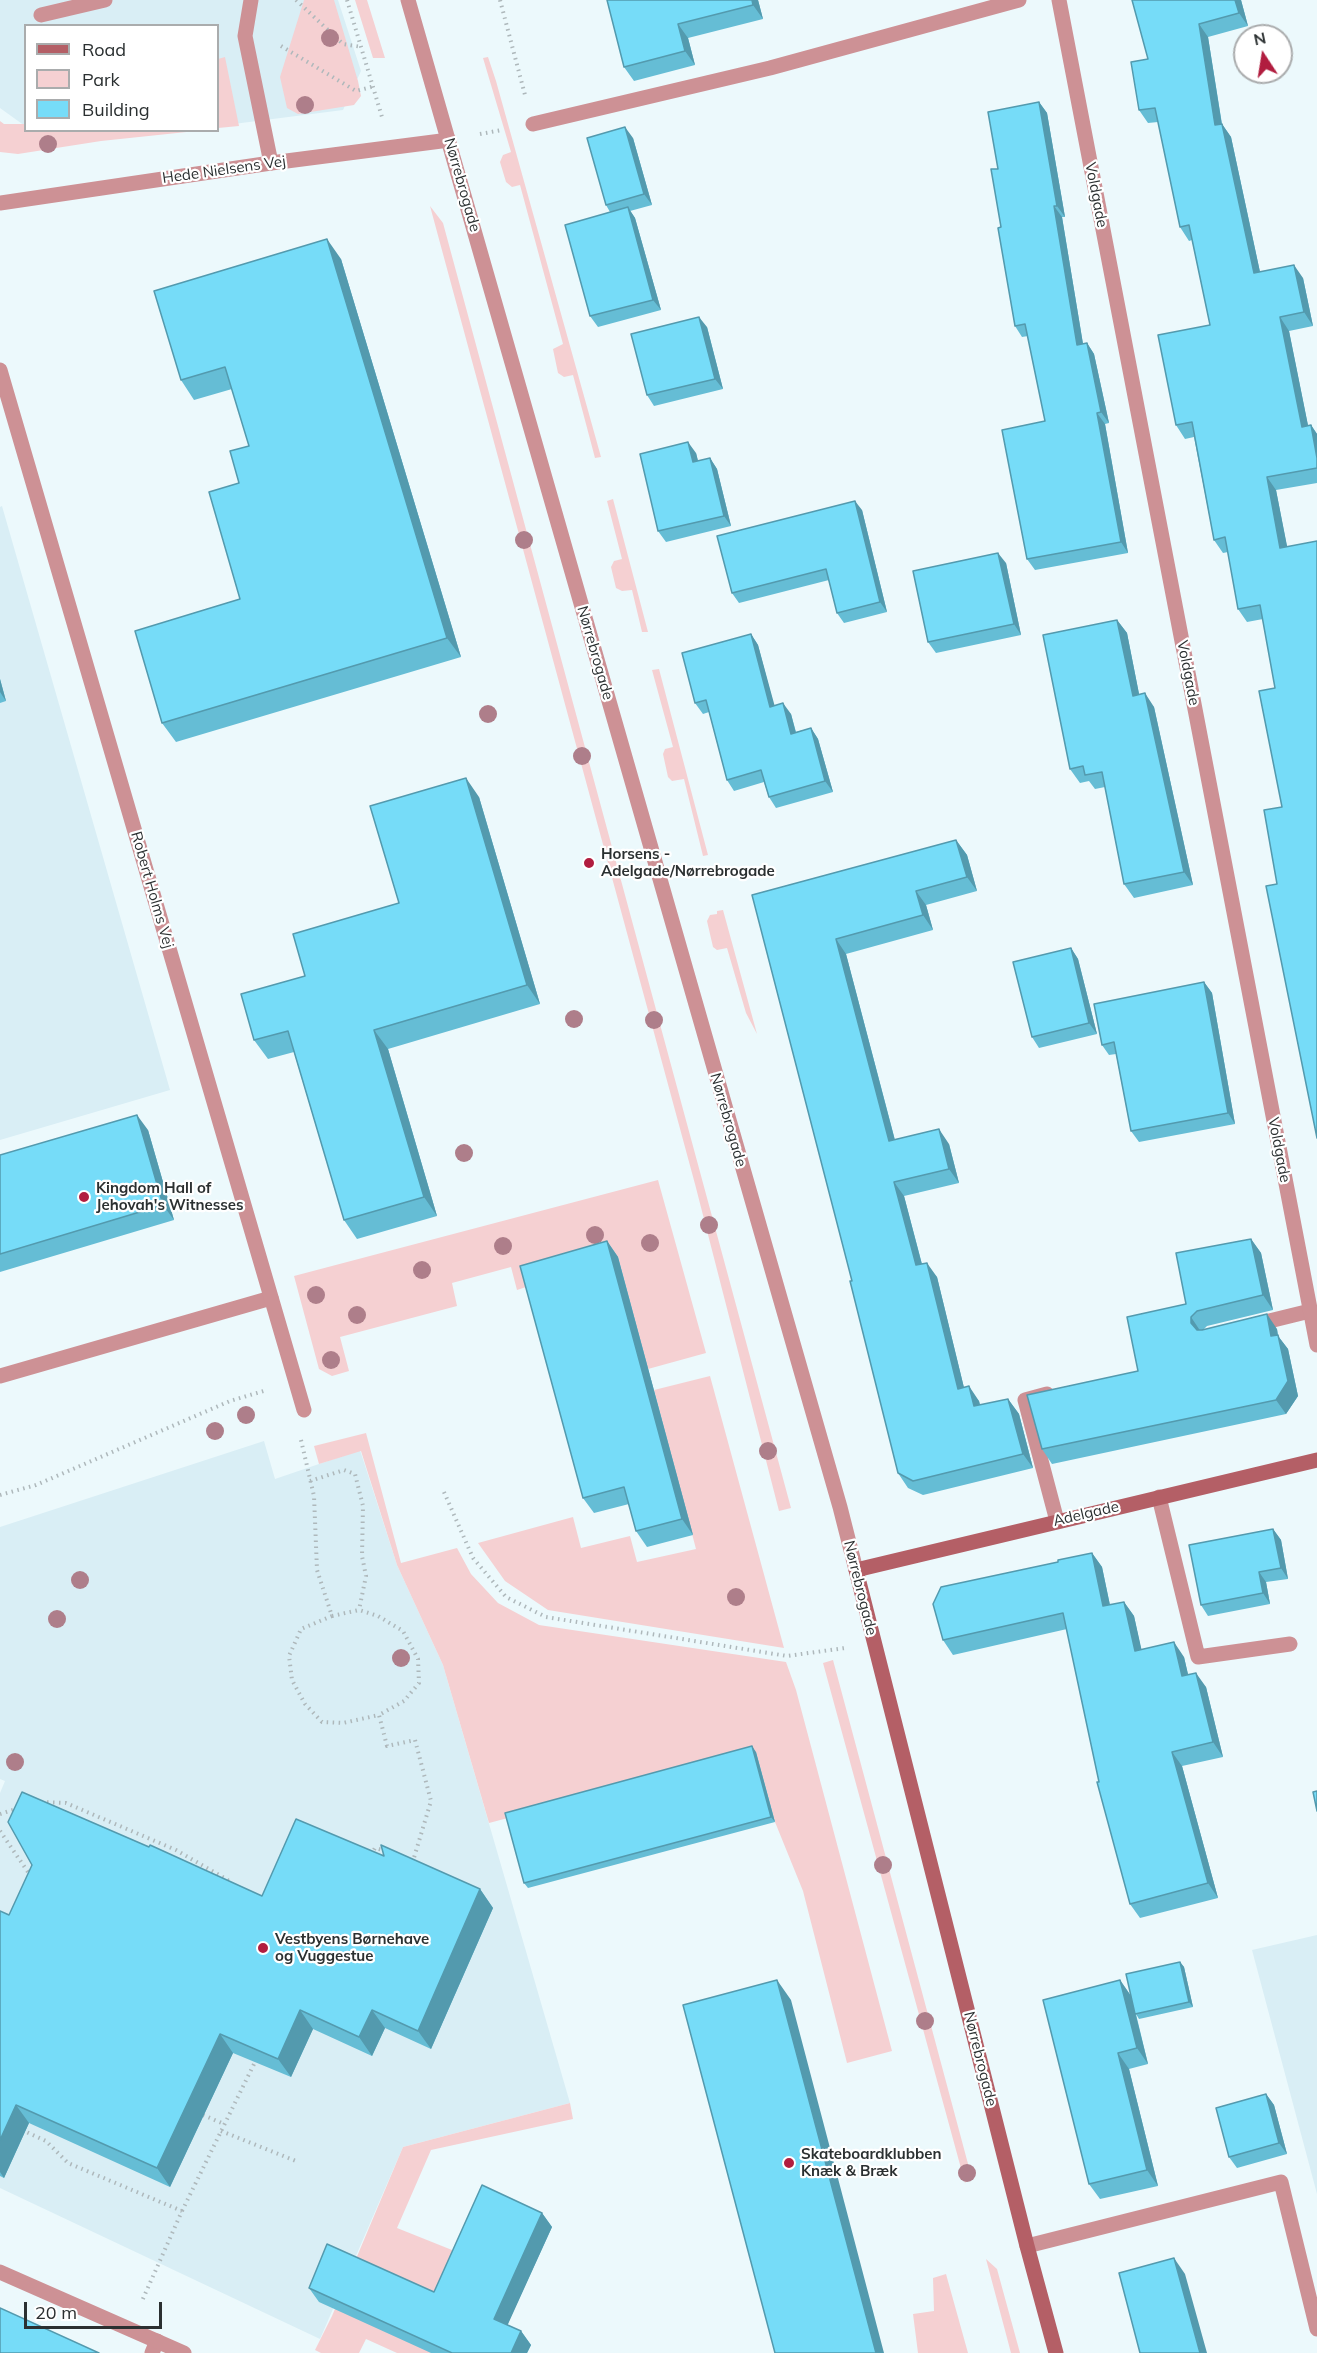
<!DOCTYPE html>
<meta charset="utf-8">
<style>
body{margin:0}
#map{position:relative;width:1317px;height:2353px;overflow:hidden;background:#ecf9fc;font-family:Mulish,sans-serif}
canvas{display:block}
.legend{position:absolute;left:24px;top:24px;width:195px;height:108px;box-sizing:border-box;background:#fff;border:2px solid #aaacad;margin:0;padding:8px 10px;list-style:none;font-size:18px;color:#2b3031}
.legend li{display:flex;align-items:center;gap:12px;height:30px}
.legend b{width:30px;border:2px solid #aaacad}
.north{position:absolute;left:1233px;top:24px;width:60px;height:60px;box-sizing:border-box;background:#fff;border:2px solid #aaacad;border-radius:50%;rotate:348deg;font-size:16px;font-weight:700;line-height:24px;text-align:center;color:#2b3031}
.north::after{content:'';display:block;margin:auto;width:21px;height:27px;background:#b11d3f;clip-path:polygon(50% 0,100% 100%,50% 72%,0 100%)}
.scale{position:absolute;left:24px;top:2302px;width:138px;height:27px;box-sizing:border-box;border:3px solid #2b3031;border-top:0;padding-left:8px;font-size:18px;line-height:21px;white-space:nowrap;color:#2b3031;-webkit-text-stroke:4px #fff;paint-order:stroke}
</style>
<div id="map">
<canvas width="1317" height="2353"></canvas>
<ul class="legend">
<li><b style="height:8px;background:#b45f66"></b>Road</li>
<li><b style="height:16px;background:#f5d0d2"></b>Park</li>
<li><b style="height:16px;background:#76dcf8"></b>Building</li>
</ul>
<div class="north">N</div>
<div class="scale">20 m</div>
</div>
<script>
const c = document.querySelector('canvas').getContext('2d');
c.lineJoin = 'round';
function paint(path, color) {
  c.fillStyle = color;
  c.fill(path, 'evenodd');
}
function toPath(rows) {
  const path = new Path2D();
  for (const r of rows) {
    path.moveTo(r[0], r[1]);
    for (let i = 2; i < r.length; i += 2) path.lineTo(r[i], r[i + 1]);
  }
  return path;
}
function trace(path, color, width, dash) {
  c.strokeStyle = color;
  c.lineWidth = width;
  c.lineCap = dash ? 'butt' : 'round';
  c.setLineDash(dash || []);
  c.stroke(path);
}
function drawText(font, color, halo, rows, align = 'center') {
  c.font = font + ' Mulish,sans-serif';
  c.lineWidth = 4.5;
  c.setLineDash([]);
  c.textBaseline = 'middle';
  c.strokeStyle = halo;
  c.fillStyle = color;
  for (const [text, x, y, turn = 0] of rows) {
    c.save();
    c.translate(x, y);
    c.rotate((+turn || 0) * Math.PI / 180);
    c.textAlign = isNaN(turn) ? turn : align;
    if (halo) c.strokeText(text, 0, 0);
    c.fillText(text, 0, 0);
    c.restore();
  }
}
paint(toPath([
 [0,0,338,0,361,71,343,110,218,126,218,26,26,26,25,126,0,108],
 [2,506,170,1090,0,1140,0,507],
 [264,1441,275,1479,360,1450,397,1565,443,1665,570,2103,403,2147,320,2339,0,2188,0,1793,5,1781,0,1779,0,1527],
 [1317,1935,1317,2194,1252,1950]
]), '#d9eef5');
paint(toPath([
 [304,0,334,0,358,81,361,96,354,105,298,114,287,108,280,77],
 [355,0,367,0,385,58,373,58],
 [225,57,239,126,218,128,218,59],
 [488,57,496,81,601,457,595,458,573,375,564,377,558,373,553,349,563,344,520,185,512,187,506,182,500,162,503,155,511,152,483,58],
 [0,121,4,124,25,124,26,130,196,131,101,141,18,154,0,152],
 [430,206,443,223,791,1508,779,1511,695,1184],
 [613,499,648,632,642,632,632,590,622,591,616,588,611,567,614,561,622,559,607,501],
 [659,669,708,855,703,856,684,779,672,781,668,777,663,754,665,749,673,747,652,670],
 [723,910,757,1034,746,1013,727,948,717,950,713,947,707,921,710,915,717,914,717,911],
 [658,1180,706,1353,648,1369,618,1257,517,1290,511,1267,452,1283,457,1306,340,1337,349,1371,332,1376,319,1369,294,1276],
 [710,1376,784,1648,548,1610,505,1581,478,1543,573,1517,581,1548,630,1536,637,1562,696,1549,654,1390],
 [366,1433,401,1563,457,1548,471,1574,498,1603,539,1625,786,1662,796,1690,892,2051,847,2063,803,1891,775,1822,756,1752,489,1823,443,1665,397,1565,361,1451,319,1464,314,1446],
 [833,1660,971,2175,965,2183,823,1663],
 [570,2103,573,2119,431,2150,397,2228,467,2256,431,2353,397,2353,366,2339,359,2353,321,2353,315,2350,332,2316,403,2147],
 [986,2259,997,2269,1020,2353,1011,2353],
 [946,2274,968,2353,918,2353,913,2314,934,2311,933,2278]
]), '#f5d0d2');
trace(toPath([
 [296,0,343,44,362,47],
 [347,0,382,117],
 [500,0,525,95],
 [281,46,356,91,375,86],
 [480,134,502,130],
 [301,1440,314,1496,317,1570,332,1616,301,1629,289,1656,292,1680,305,1704,322,1722,343,1723,379,1715,387,1746,415,1740,431,1801,413,1861,410,1860],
 [310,1481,344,1470,355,1474,363,1506,362,1556,366,1576,359,1610],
 [444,1492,473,1558,506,1597,546,1617,787,1656,845,1648],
 [0,1495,36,1485,230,1401,267,1390],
 [332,1616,359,1610,378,1616,403,1631,418,1659,419,1683,404,1701,379,1715],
 [41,1802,66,1803,176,1850,231,1882],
 [0,1814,16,1809],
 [0,1831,30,1875],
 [371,1855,375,1848,386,1851],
 [203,2115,224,2124],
 [22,2130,46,2141,68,2163,182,2211,142,2301],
 [221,2131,296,2161],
 [182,2211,255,2062]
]), '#aeb8bb', 4, [1.5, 4.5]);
trace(toPath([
 [251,0,245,36,271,163],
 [41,15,105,0],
 [533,124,770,68,1019,0],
 [1253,1325,1310,1311],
 [0,1376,271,1298],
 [1047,1394,1025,1400,1057,1521],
 [1159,1497,1198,1657,1290,1644],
 [152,2353,157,2341]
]), '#cd9195', 15);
trace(toPath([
 [1059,0,1317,1345],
 [0,203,271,163,449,140],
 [0,370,304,1410],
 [1027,2246,1281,2182,1317,2329],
 [0,2272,184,2353]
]), '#cd9195', 15);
trace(toPath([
 [408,0,840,1507,856,1570]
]), '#cd9195', 15);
trace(toPath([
 [1056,2353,1027,2246,856,1570,1317,1460]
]), '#b45f66', 15);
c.fillStyle = '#ae7e8a';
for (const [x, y] of [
 [330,38],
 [305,105],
 [48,144],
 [524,540],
 [488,714],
 [582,756],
 [574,1019],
 [654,1020],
 [464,1153],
 [709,1225],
 [595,1235],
 [650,1243],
 [503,1246],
 [422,1270],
 [316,1295],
 [357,1315],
 [331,1360],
 [246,1415],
 [215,1431],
 [768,1451],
 [80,1580],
 [736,1597],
 [57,1619],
 [401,1658],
 [15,1762],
 [883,1865],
 [925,2021],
 [967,2173]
]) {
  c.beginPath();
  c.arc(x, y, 9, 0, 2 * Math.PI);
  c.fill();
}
paint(toPath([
 [607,0,758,0,763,19,688,38,695,65,634,81,624,67],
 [1132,0,1241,0,1248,26,1208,37,1222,124,1231,137,1260,272,1303,278,1313,326,1289,331,1308,426,1311,425,1317,434,1317,483,1276,490,1287,547,1317,541,1277,884,1282,807,1275,688,1263,619,1247,622,1238,609,1228,552,1223,553,1214,540,1194,437,1185,439,1176,425,1210,325,1192,240,1189,241,1180,227,1158,122,1148,123,1139,110,1148,59],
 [1039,102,1047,113,1065,217,1062,217,1083,344,1087,343,1094,354,1109,423,1105,424,1128,553,1035,570,1027,559,1045,421,1028,336,1022,337,1015,326,1001,227],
 [633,138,652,205,630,211,635,218,661,310,598,327,590,316,610,212,606,205],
 [341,259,461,657,176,742,162,723,240,599,239,483,249,446,232,389,194,400,181,380],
 [707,327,723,389,654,406,647,395],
 [696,453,698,461,710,458,717,469,731,526,666,542,658,531],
 [862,510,887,612,844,623,837,613,829,580,739,603,732,593],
 [1006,563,1021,635,936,653,928,642],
 [1117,620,1127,633,1139,694,1154,707,1193,885,1134,898,1124,884,1105,787,1095,789,1089,781,1080,783,1070,769],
 [751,634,758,645,774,706,791,714,796,732,811,728,818,739,833,792,776,808,769,797,764,782,734,791,727,780,709,712,703,714,695,703],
 [0,679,6,701,0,703],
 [479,797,540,1004,388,1049,437,1216,357,1239,344,1220,294,1052,268,1059,254,1040,305,976,399,903],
 [956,840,967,855,977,891,926,905,933,930,846,954,895,1140,949,1144,959,1183,904,1196,922,1264,937,1277,964,1388,979,1401,980,1405,1008,1399,1019,1414,1033,1468,923,1495,908,1488,898,1473,852,1281,752,895],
 [1071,948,1078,959,1097,1034,1039,1048,1032,1037],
 [1204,982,1212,993,1235,1124,1139,1142,1131,1131,1116,1054,1109,1055,1102,1045],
 [148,1130,174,1220,0,1272,0,1155],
 [1251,1239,1261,1253,1273,1310,1207,1326,1203,1330,1277,1329,1278,1336,1288,1349,1298,1396,1286,1414,1052,1464,1042,1449,1138,1371],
 [607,1241,618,1257,693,1535,647,1547,636,1531,629,1504,594,1513,583,1498],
 [1273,1529,1281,1540,1288,1579,1266,1582,1270,1604,1208,1616,1201,1605],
 [1092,1553,1102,1567,1110,1605,1124,1602,1134,1616,1141,1649,1184,1657,1188,1675,1206,1687,1223,1757,1182,1766,1218,1898,1140,1918,1130,1904,1099,1782,1067,1629,953,1655,943,1640,1058,1562],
 [756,1752,775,1822,528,1888,524,1883],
 [480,1889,493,1908,431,2049,385,2028,372,2056,313,2029,291,2077,233,2053,170,2187,29,2123,4,2178,0,2176,0,1911,9,1915,262,1896],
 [1180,1962,1184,1967,1193,2007,1139,2019,1136,2014,1148,2064,1129,2069,1158,2186,1100,2199,1089,2184,1120,1980,1131,1996],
 [1266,2094,1274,2105,1287,2154,1237,2168,1229,2157],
 [542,2213,552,2227,507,2325,521,2331,531,2345,527,2353,431,2353,319,2302,309,2288,434,2292]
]), '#65bdd5');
paint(toPath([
 [752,0,758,0,763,19,753,5],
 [1235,0,1241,0,1248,26,1239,13],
 [678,24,688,38,695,65,685,51],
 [1199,24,1208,37,1224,138,1215,125],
 [1039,102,1047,113,1065,217,1057,206],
 [1222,124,1231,137,1263,286,1254,273],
 [625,127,633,138,652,205,644,194],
 [1054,206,1062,217,1085,356,1077,345],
 [628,207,635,218,661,310,653,300],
 [327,239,341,259,461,657,447,638],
 [1294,265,1303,278,1313,326,1304,312],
 [699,317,707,327,723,389,715,379],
 [1280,317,1289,331,1311,440,1302,427],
 [1087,343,1094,354,1109,423,1101,412],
 [1097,413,1105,424,1128,553,1121,542],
 [1311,425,1317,434,1317,458],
 [688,442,696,453,701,473,693,462],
 [710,458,717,469,731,526,724,516],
 [1267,477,1276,490,1290,561,1280,548],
 [855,501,862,510,887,612,880,602],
 [998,553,1006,563,1021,635,1014,624],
 [1117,620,1127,633,1142,709,1133,696],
 [751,634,758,645,778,718,770,707],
 [0,679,6,701,0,692],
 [1145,693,1154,707,1193,885,1184,872],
 [783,703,791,714,799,745,791,734],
 [811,728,818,739,833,792,825,781],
 [466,778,479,797,540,1004,527,985],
 [956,840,967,855,977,891,967,877],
 [916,891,926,905,933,930,923,915],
 [836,939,846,954,899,1156,889,1141],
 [1071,948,1078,959,1097,1034,1089,1023],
 [1204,982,1212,993,1235,1124,1228,1113],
 [374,1030,388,1049,437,1216,424,1197],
 [137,1115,148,1130,174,1220,163,1205],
 [939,1129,949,1144,959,1183,949,1169],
 [894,1182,904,1196,926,1280,916,1265],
 [1251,1239,1261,1253,1273,1310,1263,1295],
 [607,1241,618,1257,693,1535,682,1519],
 [927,1263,937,1277,968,1404,958,1389],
 [1267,1314,1277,1329,1278,1336,1288,1349,1298,1396,1286,1414,1276,1400,1271,1336],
 [1191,1317,1201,1332,1201,1338,1191,1323],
 [969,1386,979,1401,984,1421,974,1406],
 [1008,1399,1019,1414,1033,1468,1023,1454],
 [1273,1529,1281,1540,1288,1579,1281,1568],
 [1092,1553,1102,1567,1113,1620,1103,1606],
 [1259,1572,1266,1582,1270,1604,1263,1593],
 [1124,1602,1134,1616,1145,1665,1135,1651],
 [1174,1642,1184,1657,1192,1691,1182,1676],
 [1196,1673,1206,1687,1223,1757,1213,1742],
 [752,1746,756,1752,775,1822,771,1817],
 [1172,1752,1182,1766,1218,1898,1208,1883],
 [480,1889,493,1908,431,2049,418,2031],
 [1180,1962,1184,1967,1193,2007,1189,2002],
 [777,1980,791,2000,884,2353,876,2353],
 [1120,1980,1131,1996,1148,2064,1137,2048],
 [300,2010,313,2029,291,2077,278,2059],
 [372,2010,385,2028,372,2056,359,2037],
 [220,2034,233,2053,170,2187,157,2168],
 [1118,2053,1129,2069,1158,2186,1147,2170],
 [1266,2094,1274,2105,1287,2154,1279,2143],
 [16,2105,29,2123,4,2178,0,2172,0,2140],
 [542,2213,552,2227,504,2333,494,2319],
 [1174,2258,1185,2274,1207,2353,1200,2353],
 [521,2331,531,2345,527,2353,511,2353]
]), '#539aae');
const building = toPath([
 [607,0,752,0,753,5,678,24,685,51,624,67,607,0],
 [1132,0,1235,0,1239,13,1199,24,1215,125,1222,124,1254,273,1294,265,1304,312,1280,317,1302,427,1311,425,1317,458,1317,468,1267,477,1280,548,1317,541,1317,1138,1266,886,1277,884,1264,810,1282,807,1259,691,1275,688,1260,605,1238,609,1225,537,1214,540,1192,422,1176,425,1158,335,1210,325,1189,225,1180,227,1155,108,1139,110,1131,62,1148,59,1132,0],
 [1039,102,1057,206,1054,206,1077,345,1087,343,1101,412,1097,413,1121,542,1027,559,1002,430,1045,421,1025,324,1015,326,998,228,1001,227,991,169,998,169,988,112,1039,102],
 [625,127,644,194,606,205,587,138,625,127],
 [628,207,653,300,590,316,565,225,628,207],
 [327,239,447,638,162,723,135,631,240,599,209,492,239,483,230,451,249,446,225,367,181,380,154,291,327,239],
 [699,317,715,379,647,395,631,334,699,317],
 [688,442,693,462,710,458,724,516,658,531,640,454,688,442],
 [855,501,880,602,837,613,826,569,732,593,717,536,855,501],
 [998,553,1014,624,928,642,913,571,998,553],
 [1117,620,1133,696,1145,693,1184,872,1124,884,1102,772,1085,775,1083,766,1070,769,1043,635,1117,620],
 [751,634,770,707,783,703,791,734,811,728,825,781,769,797,761,770,727,780,706,700,695,703,682,653,751,634],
 [466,778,527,985,374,1030,424,1197,344,1220,288,1031,254,1040,241,994,305,976,293,934,399,903,370,806,466,778],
 [956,840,967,877,916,891,923,915,836,939,889,1141,939,1129,949,1169,894,1182,916,1265,927,1263,958,1389,969,1386,974,1406,1008,1399,1023,1454,913,1481,898,1473,850,1281,852,1281,752,895,956,840],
 [1071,948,1089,1023,1032,1037,1013,962,1071,948],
 [1204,982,1228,1113,1131,1131,1114,1042,1102,1045,1094,1004,1204,982],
 [137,1115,163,1205,0,1254,0,1155,137,1115],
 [1251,1239,1263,1295,1197,1311,1191,1317,1191,1323,1197,1330,1202,1330,1267,1314,1271,1336,1278,1335,1288,1381,1276,1400,1042,1449,1027,1395,1138,1371,1127,1317,1186,1304,1176,1253,1251,1239],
 [607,1241,682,1519,636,1531,624,1487,583,1498,520,1266,607,1241],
 [1273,1529,1281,1568,1259,1572,1263,1593,1201,1605,1189,1545,1273,1529],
 [1092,1553,1103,1606,1124,1602,1135,1651,1174,1642,1182,1676,1196,1673,1213,1742,1172,1752,1208,1883,1130,1904,1097,1782,1099,1782,1063,1613,943,1640,933,1604,941,1587,1058,1562,1058,1560,1092,1553],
 [752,1746,771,1817,524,1883,505,1813,752,1746],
 [1317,1791,1317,1811,1313,1792,1317,1791],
 [22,1792,149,1847,150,1845,262,1896,296,1819,384,1856,381,1845,480,1889,418,2031,372,2010,359,2037,300,2010,278,2059,220,2034,157,2168,16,2105,0,2140,0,1911,9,1915,32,1865,8,1822,22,1792],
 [1180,1962,1189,2002,1135,2014,1126,1974,1180,1962],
 [777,1980,876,2353,775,2353,683,2005,777,1980],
 [1120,1980,1137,2048,1118,2053,1147,2170,1089,2184,1043,2000,1120,1980],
 [1266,2094,1279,2143,1229,2157,1216,2108,1266,2094],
 [482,2185,542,2213,494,2319,521,2331,511,2353,452,2353,309,2288,327,2244,434,2292,482,2185],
 [1174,2258,1200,2353,1140,2353,1119,2273,1174,2258],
 [0,2308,99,2353,0,2353,0,2308]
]);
paint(building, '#76dcf8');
trace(building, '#539aae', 1.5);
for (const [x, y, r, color] of [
 [589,863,6,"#b11d3f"],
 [84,1197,6,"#b11d3f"],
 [263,1948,6,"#b11d3f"],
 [789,2163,6,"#b11d3f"]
]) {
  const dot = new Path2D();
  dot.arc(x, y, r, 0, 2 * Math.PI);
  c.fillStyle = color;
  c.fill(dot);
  trace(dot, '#fff', 2);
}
drawText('15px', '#2b3031', '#fff', [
 ["Hede Nielsens Vej",224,170,-8],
 ["Nørrebrogade",462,185,74],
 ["Voldgade",1096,195,79],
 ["Nørrebrogade",595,653,74],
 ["Voldgade",1188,673,79],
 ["Robert Holms Vej",152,890,74],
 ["Nørrebrogade",728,1120,74],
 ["Voldgade",1279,1150,79],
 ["Adelgade",1086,1514,-13],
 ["Nørrebrogade",860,1588,76],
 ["Nørrebrogade",980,2059,76]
]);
drawText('bold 15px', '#2b3031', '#fff', [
 ["Horsens -",601,854],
 ["Adelgade/Nørrebrogade",601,871],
 ["Kingdom Hall of",96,1188],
 ["Jehovah's Witnesses",96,1205],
 ["Vestbyens Børnehave",275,1939],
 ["og Vuggestue",275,1956],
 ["Skateboardklubben",801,2154],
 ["Knæk & Bræk",801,2171]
], 'left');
</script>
